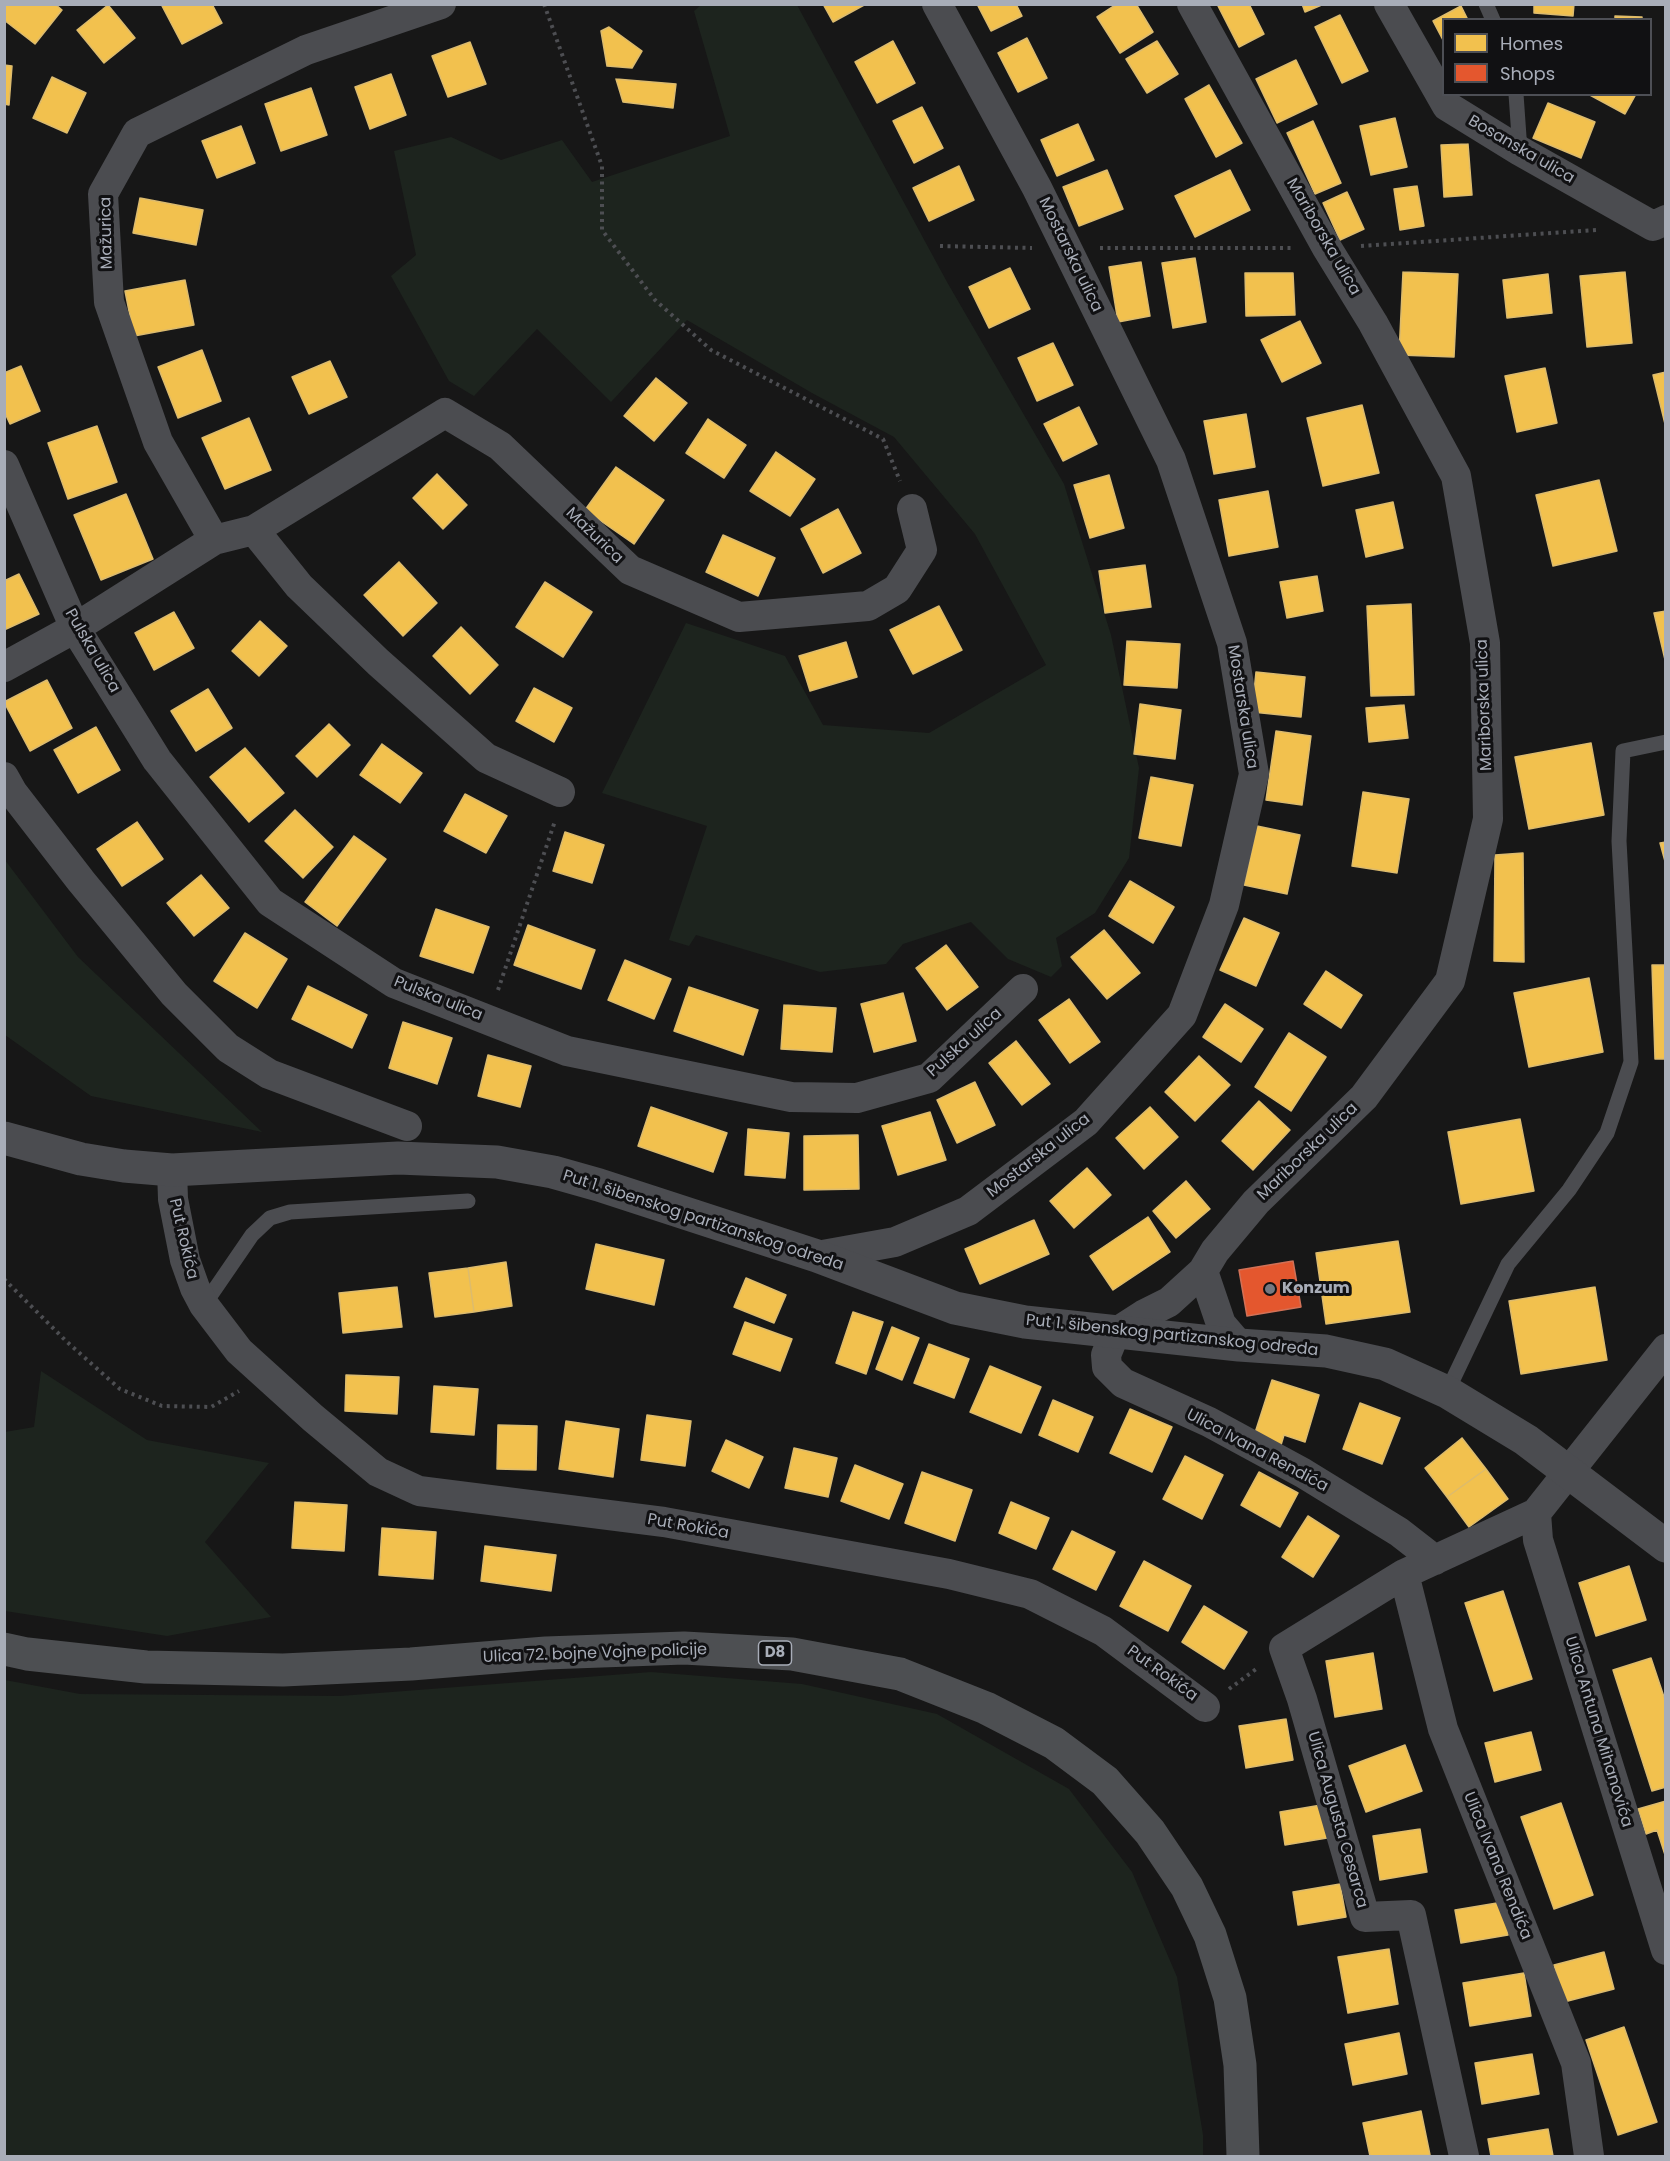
<!DOCTYPE html>
<meta charset="utf-8">
<style>
body{margin:0}
#map{position:relative;width:1670px;height:2161px;overflow:hidden;background:#171717;font-family:Poppins,sans-serif}
canvas{display:block}
.frame{position:absolute;inset:0;border:6px solid #a8adb8;pointer-events:none}
.legend{position:absolute;left:1442px;top:18px;width:210px;height:78px;box-sizing:border-box;background:#111113;border:2px solid #4d4f55;margin:0;padding:8px 10px;list-style:none;font-size:18px;color:#a8adb8}
.legend li{display:flex;align-items:center;gap:12px;height:30px}
.legend b{width:30px;border:2px solid #4d4f55}
</style>
<div id="map">
<canvas width="1670" height="2161"></canvas>
<div class="frame"></div>
<ul class="legend">
<li><b style="height:16px;background:#f2c14e"></b>Homes</li>
<li><b style="height:16px;background:#e4572e"></b>Shops</li>
</ul>
</div>
<script>
const c = document.querySelector('canvas').getContext('2d');
c.lineJoin = 'round';
function paint(path, color) {
  c.fillStyle = color;
  c.fill(path, 'evenodd');
}
function toPath(rows) {
  const path = new Path2D();
  for (const r of rows) {
    path.moveTo(r[0], r[1]);
    for (let i = 2; i < r.length; i += 2) path.lineTo(r[i], r[i + 1]);
  }
  return path;
}
function trace(path, color, width, dash) {
  c.strokeStyle = color;
  c.lineWidth = width;
  c.lineCap = dash ? 'butt' : 'round';
  c.setLineDash(dash || []);
  c.stroke(path);
}
function drawText(font, color, halo, rows, align = 'center') {
  c.font = font + ' Poppins,sans-serif';
  c.lineWidth = 6;
  c.setLineDash([]);
  c.textBaseline = 'middle';
  c.strokeStyle = halo;
  c.fillStyle = color;
  for (const [text, x, y, turn = 0] of rows) {
    c.save();
    c.translate(x, y);
    c.rotate((+turn || 0) * Math.PI / 180);
    c.textAlign = isNaN(turn) ? turn : align;
    if (halo) c.strokeText(text, 0, 0);
    c.fillText(text, 0, 0);
    c.restore();
  }
}
paint(toPath([
 [701,5,797,5,947,282,1064,484,1111,635,1139,768,1129,858,1095,913,1056,938,1062,966,1051,977,1008,959,971,922,903,944,886,964,820,972,696,935,689,946,669,940,707,826,602,793,686,623,785,656,823,725,929,733,1046,665,975,534,894,437,812,393,687,320,611,402,537,329,474,396,449,381,391,276,416,255,394,151,451,137,501,160,562,140,592,182,730,136,694,11],
 [5,860,78,957,262,1132,91,1096,5,1035],
 [41,1371,147,1440,269,1463,205,1542,271,1617,167,1636,5,1611,5,1432,34,1427],
 [651,1672,802,1684,937,1714,1069,1789,1132,1872,1177,1977,1203,2135,1203,2156,5,2156,5,1680,80,1694,340,1696]
]), '#1d241e');
const homes = toPath([
 [4,4,55,4,62,10,35,44,4,20,4,4],
 [161,4,212,4,222,23,182,44,161,4],
 [823,4,866,4,833,22,823,4],
 [977,4,1016,4,1022,16,991,31,977,4],
 [1117,4,1136,4,1153,32,1120,53,1097,17,1117,4],
 [1217,4,1249,4,1264,34,1239,47,1217,4],
 [1302,4,1324,4,1305,12,1302,4],
 [1534,4,1574,4,1573,16,1534,13,1534,4],
 [108,5,135,38,104,63,77,30,108,5],
 [1461,6,1468,20,1444,20,1444,42,1433,21,1461,6],
 [1340,15,1368,71,1342,83,1315,27,1340,15],
 [1615,16,1642,17,1642,20,1615,20,1615,16],
 [609,27,642,51,632,68,607,66,601,31,609,27],
 [1027,38,1047,78,1018,92,998,53,1027,38],
 [893,41,915,83,877,103,855,62,893,41],
 [1157,41,1178,74,1147,93,1126,59,1157,41],
 [470,42,486,84,448,97,432,56,470,42],
 [1296,60,1317,104,1277,123,1256,79,1296,60],
 [4,65,12,66,9,105,4,104,4,65],
 [391,74,406,115,370,129,355,87,391,74],
 [52,77,86,93,67,133,33,118,52,77],
 [616,79,676,84,673,108,623,102,616,79],
 [1209,85,1242,143,1216,157,1185,99,1209,85],
 [311,88,327,135,281,151,265,104,311,88],
 [1588,94,1636,94,1625,114,1588,94],
 [1548,103,1595,122,1581,158,1533,138,1548,103],
 [922,107,943,148,914,163,893,121,922,107],
 [1395,118,1407,167,1371,175,1360,126,1395,118],
 [1313,121,1341,183,1315,194,1287,133,1313,121],
 [1078,124,1094,160,1057,176,1041,140,1078,124],
 [241,126,255,163,217,178,202,141,241,126],
 [1468,144,1472,195,1444,197,1441,145,1468,144],
 [959,166,974,200,929,221,913,188,959,166],
 [1107,170,1123,209,1079,226,1063,187,1107,170],
 [1230,170,1250,210,1195,237,1175,196,1230,170],
 [1417,186,1424,226,1400,230,1394,189,1417,186],
 [1347,192,1364,229,1340,240,1323,203,1347,192],
 [140,198,203,210,196,245,133,233,140,198],
 [1195,258,1206,322,1173,328,1162,263,1195,258],
 [1141,262,1150,316,1118,322,1109,267,1141,262],
 [1010,268,1030,309,989,328,969,287,1010,268],
 [1403,272,1458,274,1454,357,1399,355,1403,272],
 [1625,272,1632,343,1587,347,1580,276,1625,272],
 [1245,273,1293,273,1295,315,1246,316,1245,273],
 [1548,274,1552,313,1507,318,1503,280,1548,274],
 [185,280,194,325,134,336,125,291,185,280],
 [1300,321,1321,363,1282,382,1261,340,1300,321],
 [1053,343,1073,385,1037,401,1018,358,1053,343],
 [202,350,221,401,178,418,158,367,202,350],
 [330,361,347,397,309,414,292,377,330,361],
 [21,366,40,411,10,424,4,411,4,373,21,366],
 [1545,368,1557,423,1517,432,1505,376,1545,368],
 [1666,372,1666,428,1653,375,1666,372],
 [656,378,687,403,654,441,624,416,656,378],
 [1362,405,1379,473,1323,486,1307,418,1362,405],
 [1079,407,1097,444,1063,461,1044,424,1079,407],
 [1246,414,1255,467,1214,474,1204,421,1246,414],
 [249,418,271,470,225,489,202,438,249,418],
 [708,419,746,445,724,478,686,453,708,419],
 [97,426,117,482,68,499,48,443,97,426],
 [776,452,815,479,790,516,750,491,776,452],
 [616,467,664,500,634,544,585,510,616,467],
 [437,474,467,505,443,529,413,498,437,474],
 [1109,475,1124,528,1090,538,1074,485,1109,475],
 [1599,480,1617,551,1553,566,1536,495,1599,480],
 [1268,491,1278,547,1229,556,1219,500,1268,491],
 [126,494,153,559,101,580,74,515,126,494],
 [1393,502,1403,548,1366,557,1356,510,1393,502],
 [838,509,861,553,823,573,801,529,838,509],
 [723,535,775,558,758,596,706,572,723,535],
 [399,562,437,603,403,636,364,595,399,562],
 [1145,565,1151,607,1105,613,1099,571,1145,565],
 [19,574,39,614,4,630,4,581,19,574],
 [1317,576,1323,611,1287,618,1280,582,1317,576],
 [545,582,592,612,563,657,516,627,545,582],
 [1411,604,1414,695,1371,696,1367,606,1411,604],
 [939,606,962,650,913,674,890,630,939,606],
 [1666,611,1666,664,1654,613,1666,611],
 [174,612,194,648,154,670,135,633,174,612],
 [260,621,287,646,259,676,232,651,260,621],
 [461,627,498,665,470,694,433,656,461,627],
 [1127,641,1180,644,1177,688,1124,685,1127,641],
 [846,642,857,677,810,691,799,656,846,642],
 [1256,672,1305,677,1301,717,1252,712,1256,672],
 [47,680,72,728,30,751,4,702,47,680],
 [534,688,572,708,554,742,516,721,534,688],
 [208,689,232,728,196,751,171,711,208,689],
 [1140,704,1181,710,1175,759,1134,754,1140,704],
 [1404,705,1408,738,1369,742,1366,708,1404,705],
 [329,724,350,745,317,777,296,756,329,724],
 [96,727,120,770,78,793,54,750,96,727],
 [1276,731,1311,736,1302,805,1266,800,1276,731],
 [1591,743,1604,815,1529,829,1515,757,1591,743],
 [382,744,422,773,400,803,360,775,382,744],
 [245,748,284,793,249,822,210,777,245,748],
 [1151,777,1193,785,1181,846,1139,838,1151,777],
 [1363,792,1409,799,1397,873,1352,866,1363,792],
 [465,794,507,816,486,853,444,831,465,794],
 [295,810,333,847,303,878,265,841,295,810],
 [137,822,163,859,122,886,97,849,137,822],
 [1257,826,1300,835,1287,894,1244,885,1257,826],
 [565,832,604,845,592,883,553,871,565,832],
 [354,836,386,859,337,926,305,902,354,836],
 [1666,842,1666,865,1660,843,1666,842],
 [1523,853,1524,962,1494,961,1495,855,1523,853],
 [201,875,229,908,194,936,167,903,201,875],
 [1130,881,1174,907,1153,943,1109,916,1130,881],
 [436,909,489,927,473,973,420,956,436,909],
 [1244,918,1279,933,1256,986,1220,970,1244,918],
 [528,925,595,950,581,989,514,965,528,925],
 [1104,930,1140,973,1107,999,1071,957,1104,930],
 [245,933,287,959,257,1008,214,981,245,933],
 [946,945,978,987,947,1010,916,968,946,945],
 [625,960,671,979,654,1019,608,1000,625,960],
 [1652,965,1666,965,1666,1059,1655,1059,1652,965],
 [1326,971,1362,995,1341,1028,1304,1004,1326,971],
 [1589,978,1603,1052,1529,1067,1514,993,1589,978],
 [308,986,367,1015,352,1048,292,1019,308,986],
 [689,987,758,1010,743,1055,674,1031,689,987],
 [903,993,916,1041,874,1052,861,1004,903,993],
 [1069,999,1100,1042,1070,1063,1039,1020,1069,999],
 [1225,1004,1263,1029,1241,1062,1203,1037,1225,1004],
 [784,1005,836,1008,832,1052,781,1049,784,1005],
 [403,1022,452,1038,437,1084,389,1068,403,1022],
 [1289,1033,1326,1057,1291,1111,1255,1087,1289,1033],
 [1016,1041,1050,1084,1022,1105,989,1063,1016,1041],
 [488,1055,531,1066,520,1107,478,1096,488,1055],
 [1199,1056,1230,1085,1195,1121,1165,1092,1199,1056],
 [975,1082,995,1125,957,1143,937,1100,975,1082],
 [1259,1101,1290,1130,1253,1170,1222,1141,1259,1101],
 [651,1107,727,1133,713,1172,638,1146,651,1107],
 [1150,1107,1178,1137,1144,1169,1116,1138,1150,1107],
 [930,1112,946,1160,898,1175,882,1126,930,1112],
 [1520,1119,1534,1191,1461,1204,1448,1132,1520,1119],
 [748,1129,789,1133,785,1178,745,1175,748,1129],
 [858,1135,859,1189,804,1190,804,1136,858,1135],
 [1087,1168,1111,1195,1074,1228,1050,1201,1087,1168],
 [1186,1181,1210,1209,1176,1238,1153,1211,1186,1181],
 [1148,1217,1170,1252,1113,1290,1090,1256,1148,1217],
 [1034,1220,1049,1254,980,1284,965,1249,1034,1220],
 [1398,1241,1410,1312,1326,1324,1316,1253,1398,1241],
 [596,1244,664,1260,654,1305,586,1289,596,1244],
 [506,1262,512,1306,474,1312,468,1268,506,1262],
 [468,1268,474,1312,435,1317,429,1273,468,1268],
 [746,1278,786,1295,774,1323,734,1307,746,1278],
 [397,1287,402,1327,343,1333,339,1293,397,1287],
 [1595,1287,1607,1360,1521,1374,1509,1301,1595,1287],
 [853,1312,883,1322,866,1374,836,1363,853,1312],
 [745,1322,792,1339,780,1371,733,1354,745,1322],
 [892,1327,919,1338,902,1380,876,1369,892,1327],
 [929,1344,969,1359,954,1398,914,1383,929,1344],
 [990,1366,1041,1387,1021,1433,970,1412,990,1366],
 [346,1375,399,1377,397,1414,345,1411,346,1375],
 [1272,1380,1319,1395,1305,1442,1284,1435,1281,1445,1254,1436,1272,1380],
 [434,1386,478,1389,474,1435,431,1432,434,1386],
 [1053,1400,1093,1417,1078,1452,1039,1435,1053,1400],
 [1360,1403,1400,1418,1382,1464,1343,1449,1360,1403],
 [1130,1409,1172,1427,1152,1472,1110,1453,1130,1409],
 [647,1415,691,1421,685,1466,641,1460,647,1415],
 [566,1421,619,1429,613,1477,559,1469,566,1421],
 [498,1425,537,1426,536,1470,497,1469,498,1425],
 [1462,1438,1486,1469,1447,1497,1425,1468,1462,1438],
 [726,1440,763,1457,749,1488,712,1471,726,1440],
 [794,1448,837,1458,828,1497,785,1488,794,1448],
 [1185,1456,1223,1475,1202,1519,1163,1499,1185,1456],
 [855,1465,903,1484,889,1519,841,1501,855,1465],
 [1486,1469,1508,1499,1469,1527,1447,1497,1486,1469],
 [922,1472,972,1490,955,1541,905,1523,922,1472],
 [1259,1472,1298,1493,1280,1527,1241,1505,1259,1472],
 [295,1502,347,1505,344,1551,292,1548,295,1502],
 [1011,1502,1049,1518,1036,1549,999,1533,1011,1502],
 [1308,1516,1339,1536,1313,1577,1282,1557,1308,1516],
 [382,1528,436,1532,433,1579,379,1575,382,1528],
 [1072,1531,1115,1552,1096,1590,1053,1569,1072,1531],
 [485,1546,556,1555,551,1591,481,1581,485,1546],
 [1144,1561,1191,1586,1168,1631,1120,1606,1144,1561],
 [1629,1566,1646,1620,1596,1636,1579,1583,1629,1566],
 [1503,1591,1532,1679,1494,1691,1465,1603,1503,1591],
 [1204,1606,1247,1632,1224,1669,1182,1642,1204,1606],
 [1373,1653,1382,1709,1335,1717,1326,1661,1373,1653],
 [1651,1658,1666,1703,1666,1787,1652,1791,1613,1670,1651,1658],
 [1286,1719,1293,1760,1246,1768,1239,1726,1286,1719],
 [1531,1732,1541,1770,1495,1782,1485,1743,1531,1732],
 [1405,1745,1422,1791,1366,1812,1349,1766,1405,1745],
 [1666,1801,1666,1858,1657,1830,1646,1834,1638,1809,1666,1801],
 [1561,1803,1593,1895,1554,1909,1521,1817,1561,1803],
 [1327,1804,1333,1837,1285,1845,1280,1812,1327,1804],
 [1420,1829,1427,1872,1380,1880,1373,1836,1420,1829],
 [1340,1884,1346,1917,1298,1925,1293,1892,1340,1884],
 [1503,1902,1508,1935,1461,1943,1455,1910,1503,1902],
 [1389,1949,1398,2004,1348,2013,1338,1957,1389,1949],
 [1604,1952,1614,1989,1564,2002,1554,1965,1604,1952],
 [1524,1973,1531,2016,1470,2026,1463,1983,1524,1973],
 [1624,2027,1657,2122,1618,2135,1586,2040,1624,2027],
 [1399,2033,1407,2074,1353,2085,1345,2044,1399,2033],
 [1532,2054,1539,2094,1482,2104,1475,2063,1532,2054],
 [1421,2111,1430,2155,1370,2156,1363,2123,1421,2111],
 [1548,2129,1553,2156,1491,2156,1488,2139,1548,2129]
]);
paint(homes, '#f2c14e');
trace(homes, '#dcbb6e', 1.5);
const shops = toPath([
 [1293,1261,1301,1307,1247,1316,1239,1270,1293,1261]
]);
paint(shops, '#e4572e');
trace(shops, '#d27157', 1.5);
trace(toPath([
 [544,4,602,166,602,230,655,300,711,350,883,439,900,481],
 [940,246,1032,248],
 [1361,246,1596,230],
 [1100,248,1293,248],
 [498,990,555,821],
 [4,1279,67,1342,120,1389,162,1406,211,1407,239,1391],
 [1229,1689,1259,1667]
]), '#4d4e52', 4, [3, 4.5]);
trace(toPath([
 [1486,4,1493,20],
 [1516,94,1520,151],
 [204,1305,252,1235,270,1218,290,1212,468,1201],
 [1447,1392,1508,1264,1569,1190,1607,1133,1631,1062,1619,841,1623,751,1666,742]
]), '#4b4c50', 15);
trace(toPath([
 [1192,4,1327,248,1373,323,1456,476,1485,643,1488,819,1450,981,1364,1097,1256,1202,1215,1251,1203,1271,1221,1324,1239,1345],
 [1389,4,1447,106,1520,151,1653,226,1666,220],
 [4,465,75,628,157,760,270,902,394,983,567,1051,791,1097,857,1098,929,1078,1023,989],
 [254,530,299,586,378,662,486,758,560,792],
 [214,540,158,442,109,302,103,194,137,133,306,50,441,4],
 [4,667,75,628,214,540,254,530,445,413,500,446,630,570,739,617,868,606,897,589,922,550,912,509],
 [4,777,13,793,81,881,174,994,228,1048,269,1074,407,1126],
 [172,1170,173,1199,185,1260,195,1288,204,1305,239,1351,313,1418,378,1472,419,1491,664,1522,949,1574,1030,1594,1103,1631,1205,1707],
 [817,1256,895,1242,968,1211,1086,1122,1182,1015,1224,905,1254,774,1232,643,1171,460,1037,188,937,4],
 [1203,1271,1169,1302,1143,1315,1115,1333,1106,1355,1107,1367,1123,1383,1209,1422,1303,1473,1399,1532,1435,1560],
 [1536,1513,1538,1540,1666,1950],
 [1404,1574,1443,1729,1576,2063,1589,2156],
 [1464,2156,1411,1915,1365,1917,1302,1699,1284,1648,1404,1574,1536,1513,1666,1349]
]), '#4b4c50', 30);
trace(toPath([
 [4,1138,81,1159,124,1166,172,1170,398,1158,497,1162,553,1172,599,1185,817,1256,955,1308,1025,1322,1239,1345,1326,1351,1385,1364,1447,1392,1526,1440,1666,1546]
]), '#4b4c50', 33);
trace(toPath([
 [4,1649,27,1654,146,1667,283,1670,411,1664,546,1653,684,1648,792,1654,900,1674,986,1708,1054,1743,1105,1781,1150,1832,1187,1887,1210,1935,1230,1998,1240,2065,1243,2156]
]), '#4d4f52', 33);
for (const [x, y, r, color] of [
 [1270,1289,6,"#757880"]
]) {
  const dot = new Path2D();
  dot.arc(x, y, r, 0, 2 * Math.PI);
  c.fillStyle = color;
  c.fill(dot);
  trace(dot, '#111113', 2);
}
for (const [x, y, w] of [
 [775,1653,33]
]) {
  const box = new Path2D();
  box.roundRect(x - w / 2, y - 12, w, 24, 4.5);
  c.fillStyle = '#111113';
  c.fill(box);
  trace(box, '#a8adb8', 1.5);
}
drawText('bold 15px', '#a8adb8', null, [
 ["D8",775,1653]
]);
drawText('16px', '#a8adb8', '#111113', [
 ["Bosanska ulica",1521,150,30],
 ["Mažurica",107,233,-91],
 ["Mariborska ulica",1323,237,60],
 ["Mostarska ulica",1070,255,64],
 ["Mažurica",594,536,44],
 ["Pulska ulica",92,651,60],
 ["Mariborska ulica",1485,705,-92],
 ["Mostarska ulica",1242,707,81],
 ["Pulska ulica",438,999,22],
 ["Pulska ulica",965,1043,-42],
 ["Mariborska ulica",1308,1152,-44],
 ["Mostarska ulica",1039,1156,-38],
 ["Put 1. šibenskog partizanskog odreda",703,1221,18],
 ["Put Rokića",183,1239,77],
 ["Put 1. šibenskog partizanskog odreda",1172,1336,6],
 ["Ulica Ivana Rendića",1257,1451,28],
 ["Put Rokića",688,1527,10],
 ["Ulica 72. bojne Vojne policije",595,1654,-2],
 ["Put Rokića",1162,1674,36],
 ["Ulica Antuna Mihanovića",1598,1732,73],
 ["Ulica Augusta Cesarca",1337,1820,74],
 ["Ulica Ivana Rendića",1497,1866,68]
]);
drawText('bold 16px', '#a8adb8', '#111113', [
 ["Konzum",1282,1289]
], 'left');
</script>
